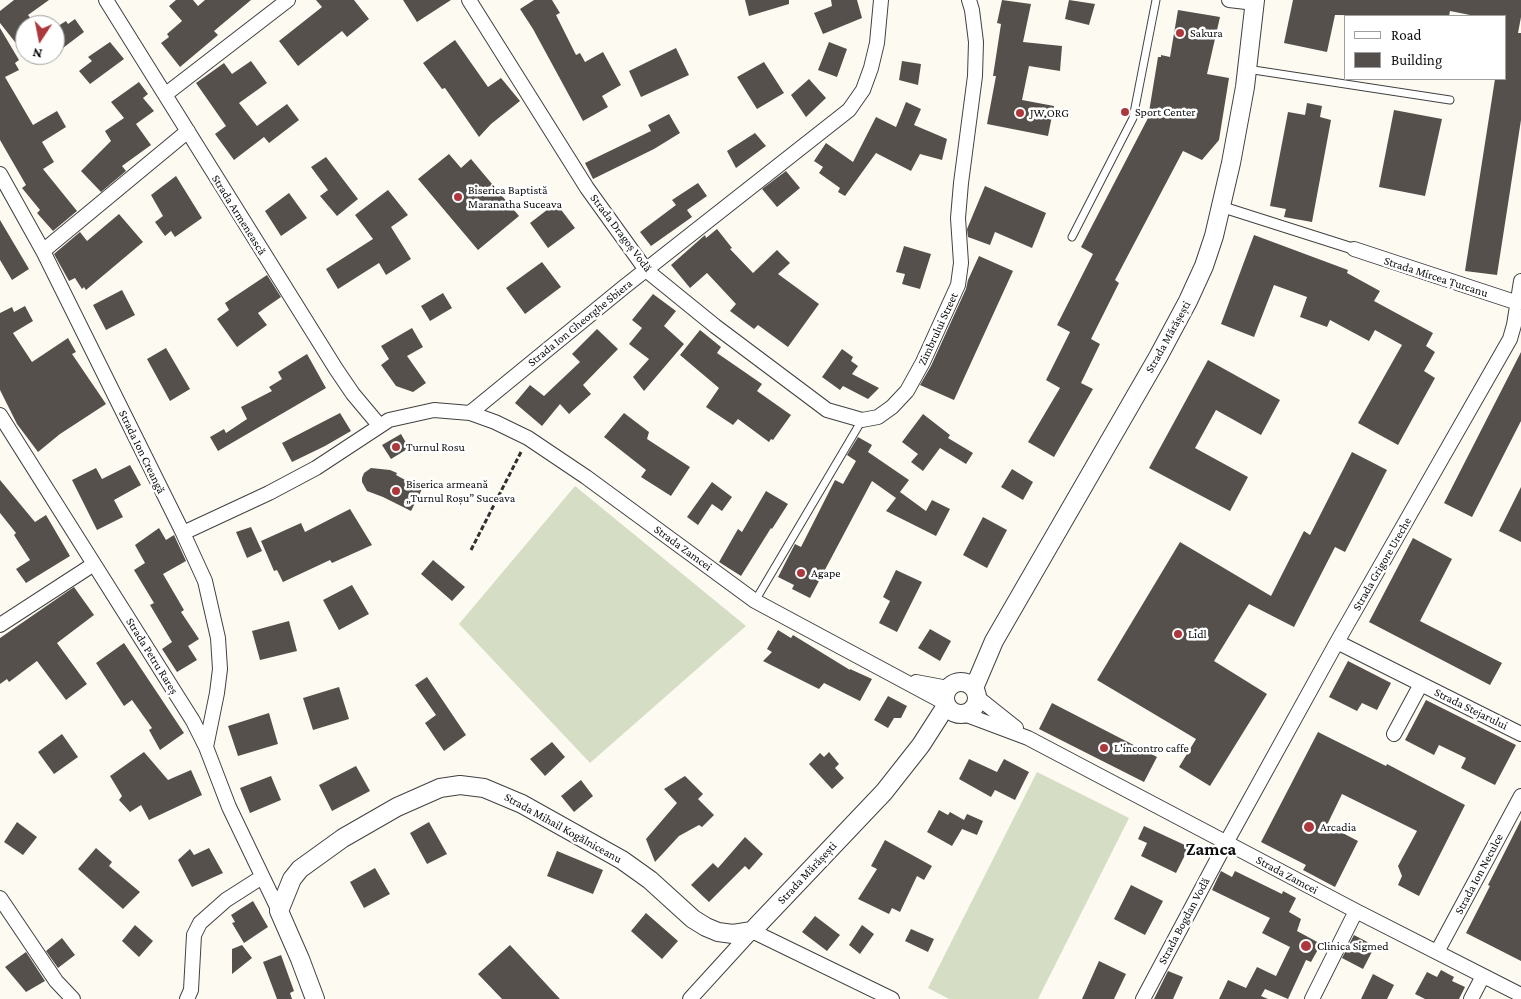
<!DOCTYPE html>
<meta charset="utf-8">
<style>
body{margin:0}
#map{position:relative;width:1521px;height:999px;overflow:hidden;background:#fdfbf1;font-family:"Crimson Pro",serif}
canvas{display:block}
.legend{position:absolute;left:1344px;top:15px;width:162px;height:65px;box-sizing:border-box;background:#fff;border:1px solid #9f9f9f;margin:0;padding:6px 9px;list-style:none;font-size:15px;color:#0e0e0e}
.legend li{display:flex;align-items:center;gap:10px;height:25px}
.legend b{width:25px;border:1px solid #9f9f9f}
.north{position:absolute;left:15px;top:15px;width:50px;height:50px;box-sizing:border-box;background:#fff;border:1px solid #9f9f9f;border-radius:50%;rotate:191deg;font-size:14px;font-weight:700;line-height:20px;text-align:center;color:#0e0e0e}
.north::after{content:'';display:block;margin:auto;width:18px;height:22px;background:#ac383d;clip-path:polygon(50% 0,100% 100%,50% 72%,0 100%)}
</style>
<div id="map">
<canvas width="1521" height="999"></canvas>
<ul class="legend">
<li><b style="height:6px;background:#fff"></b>Road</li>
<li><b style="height:14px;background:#55504c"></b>Building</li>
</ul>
<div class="north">N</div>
</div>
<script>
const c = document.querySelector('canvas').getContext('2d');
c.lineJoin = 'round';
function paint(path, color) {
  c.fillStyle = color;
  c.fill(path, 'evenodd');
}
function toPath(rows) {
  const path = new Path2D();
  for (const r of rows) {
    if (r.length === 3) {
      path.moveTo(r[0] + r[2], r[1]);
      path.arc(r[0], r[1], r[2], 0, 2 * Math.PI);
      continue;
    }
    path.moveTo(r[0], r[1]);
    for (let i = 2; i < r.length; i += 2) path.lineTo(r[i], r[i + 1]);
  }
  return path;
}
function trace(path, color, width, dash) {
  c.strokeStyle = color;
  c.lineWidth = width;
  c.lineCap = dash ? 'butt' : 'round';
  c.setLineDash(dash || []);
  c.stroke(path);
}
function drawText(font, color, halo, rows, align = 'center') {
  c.font = font + ' "Crimson Pro",serif';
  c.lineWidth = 5;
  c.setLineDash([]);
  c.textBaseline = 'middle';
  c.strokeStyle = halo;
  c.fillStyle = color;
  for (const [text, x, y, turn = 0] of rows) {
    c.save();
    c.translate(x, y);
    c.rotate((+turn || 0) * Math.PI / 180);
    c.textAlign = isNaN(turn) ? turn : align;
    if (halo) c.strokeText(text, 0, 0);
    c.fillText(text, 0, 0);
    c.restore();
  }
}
paint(toPath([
 [575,486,746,626,590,763,459,624],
 [1037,772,1129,818,1038,999,949,999,928,988]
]), '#d5ddc4');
paint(toPath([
 [14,0,49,0,28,15,36,25,25,25,25,35,15,42,0,23,0,11],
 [176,0,193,0,198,6,205,0,251,0,214,31,218,35,180,67,161,43,169,37,167,34,182,21,169,6],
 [316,0,354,0,369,19,347,37,342,31,298,66,279,41,322,7],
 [403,0,451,0,417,22],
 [534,0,552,0,560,13,556,15,576,55,580,53,585,62,603,52,621,85,602,96,608,107,583,121,533,29,520,9],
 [745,0,789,0,789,4,749,16],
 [831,0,857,0,862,18,823,34,814,13,832,6],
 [1002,0,1031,4,1023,42,1062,46,1060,71,1029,66,1022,100,1054,106,1048,136,987,124,996,76,993,76,1001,24,997,23],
 [1069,0,1095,4,1089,25,1065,19],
 [1293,0,1521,0,1521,17,1518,33,1521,33,1521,120,1497,275,1465,271,1495,79,1505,79,1505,16,1475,16,1450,11,1449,16,1335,15,1327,52,1284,43],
 [1178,10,1220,17,1207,74,1229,78,1219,140,1202,160,1183,151,1115,280,1119,283,1091,339,1100,344,1081,383,1093,389,1054,457,1028,442,1060,388,1046,380,1070,332,1057,325,1093,254,1081,247,1148,118,1158,57,1161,57,1161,55,1170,57],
 [75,19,84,32,55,54,55,28,66,21,68,24],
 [0,28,19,60,15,63,19,70,5,77,33,125,57,111,66,127,42,142,54,162,43,169,77,211,53,231,37,213,40,210,22,188,26,185,0,140],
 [455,40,488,87,501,78,520,101,491,124,479,137,445,88,442,89,423,63],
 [110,42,124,59,90,84,79,71,92,61,88,57],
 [829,42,847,49,837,77,818,70],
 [676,48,689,75,641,97,629,71],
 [251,61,267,83,239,103,257,126,287,104,299,120,269,143,264,137,234,160,215,134,226,126,196,83,224,63,232,74],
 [902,61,921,64,918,85,899,80],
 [764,62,784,93,757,109,737,77],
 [809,79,826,98,806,117,791,95],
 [139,82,148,94,143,98,154,111,136,124,151,145,122,166,126,171,101,192,81,171,111,141,105,131,124,118,111,102],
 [906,102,921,109,914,125,947,139,942,160,920,154,911,171,876,153,845,196,838,192,840,188,819,173,823,167,814,161,826,143,853,162,876,117,896,127],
 [1307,103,1322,106,1320,117,1331,120,1312,222,1284,217,1286,209,1270,206,1288,112,1305,115],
 [1394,110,1442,119,1425,196,1379,187],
 [669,114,680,133,654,149,593,179,585,163,651,131,648,125],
 [755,133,766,146,736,168,727,151],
 [449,154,461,168,471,159,519,216,478,250,418,179],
 [326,157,358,199,337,216,320,196,328,190,311,167],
 [786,171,800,188,777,207,762,189],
 [176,176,202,218,175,237,171,231,165,236,155,222,163,216,151,195],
 [698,183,707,196,687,210,692,217,651,246,640,232,676,205,672,200],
 [985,186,1046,213,1032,248,995,232,990,245,968,237,967,229],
 [388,190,408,215,391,227,411,259,386,275,379,263,338,289,326,269,373,239,355,215],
 [289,193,307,218,281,236,265,211],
 [556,203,575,228,548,248,530,223],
 [119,214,143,242,86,290,84,287,82,289,75,278,69,281,54,254,80,232,87,241],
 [0,220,29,269,12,280,0,260],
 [717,229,732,248,730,249,753,273,777,250,790,263,778,274,819,304,788,347,758,325,754,329,730,311,736,304,707,273,690,288,671,265,705,235,706,238],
 [1254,235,1348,270,1347,273,1380,291,1374,301,1433,333,1426,346,1435,352,1424,371,1435,378,1398,445,1358,423,1402,345,1375,330,1369,341,1330,320,1327,327,1300,317,1307,297,1274,285,1254,337,1221,324],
 [904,246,931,254,920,289,902,284,905,274,896,272],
 [979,256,1013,271,954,400,920,385,931,366,966,289,968,280],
 [542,262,561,287,525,314,506,288],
 [267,275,281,297,258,313,267,325,237,347,217,319,229,310,225,303],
 [122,290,135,315,106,330,93,305],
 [443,293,452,308,430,321,421,306],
 [653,294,676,311,664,326,684,344,644,391,633,377,649,359,629,344,642,328,632,320],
 [25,306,33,321,13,333,32,362,68,338,76,352,72,354,106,404,60,434,38,452,17,424,0,390,0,313,12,307,14,312],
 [412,328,423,347,407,356,426,383,413,392,396,386,381,365,389,359,381,346],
 [597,329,618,349,583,385,591,394,569,414,560,404,542,426,515,403,530,385,544,396,580,362,572,354],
 [700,330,721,347,717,353,762,384,757,391,791,415,773,440,771,439,769,442,738,419,733,425,706,407,719,388,680,355],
 [166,348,190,389,170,401,147,359],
 [842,349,853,357,851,361,858,366,852,374,879,388,868,399,843,386,840,390,822,377],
 [1521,352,1521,421,1472,517,1444,503],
 [307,354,326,388,218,451,210,437,224,429,226,433,247,419,241,407,272,391,269,387,282,379,278,372],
 [1208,360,1280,400,1261,435,1216,410,1195,448,1248,477,1230,511,1149,468],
 [340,413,351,431,325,446,292,462,282,443],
 [624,413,649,432,647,439,690,467,671,496,641,477,646,470,604,437],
 [923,414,950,435,948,438,973,453,966,464,940,448,923,471,911,462,918,454,902,442],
 [401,434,409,448,391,459,382,445],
 [858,437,872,445,868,452,909,480,900,492,926,511,932,500,950,509,936,536,886,511,896,498,872,481,810,598,792,589,794,585,778,577,795,544,801,547,835,480,843,484,856,461,847,455],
 [1352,452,1387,470,1345,552,1335,547,1294,627,1249,604,1214,661,1267,694,1210,786,1179,767,1196,739,1097,680,1180,542,1271,596,1304,531,1310,535],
 [130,465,141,485,114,500,123,517,97,530,72,480,96,468,102,479],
 [371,468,390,470,397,473,396,475,422,489,411,511,383,497,367,491,362,482,362,478,364,473],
 [1012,469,1033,482,1023,500,1001,487],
 [0,480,35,522,46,515,70,556,26,583,16,569,30,560,14,535,16,533,0,513],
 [712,482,732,497,722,511,712,504,698,525,687,517],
 [1521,487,1521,542,1499,531],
 [766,491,788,504,772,529,771,528,741,576,719,562,738,529,742,532],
 [350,509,372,545,332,563,330,560,283,582,277,570,274,571,261,541,301,523,305,532],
 [983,517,1007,530,987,568,963,555],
 [251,527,262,551,247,558,236,532],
 [159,528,166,540,174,535,186,561,163,574,184,610,181,612,199,639,188,646,197,660,177,672,162,649,172,642,150,605,154,603,134,570,145,563,135,545],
 [1413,538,1452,559,1420,621,1502,663,1490,685,1369,622],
 [433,560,465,587,452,601,421,574],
 [896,570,922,582,897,632,879,623,890,601,883,597],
 [352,585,369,614,339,630,323,600],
 [74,587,94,615,57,643,87,684,66,700,37,661,9,682,7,679,0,684,0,638],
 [289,621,297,651,260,660,252,631],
 [930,629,951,641,940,661,918,648],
 [778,630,791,638,793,635,850,670,850,669,872,679,860,701,824,683,819,689,763,661,772,652,767,649],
 [124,643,184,733,160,750,149,730,152,728,132,700,124,706,96,663],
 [1348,661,1391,683,1377,710,1362,703,1357,711,1329,697],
 [427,677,466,735,444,751,425,723,436,715,415,685],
 [339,687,349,719,313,730,303,698],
 [888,696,907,706,901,718,894,718,888,728,874,720],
 [1426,700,1516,745,1495,785,1461,768,1466,758,1439,745,1434,755,1405,740],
 [1052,703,1157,757,1144,782,1039,729],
 [269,713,278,744,238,756,228,726],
 [1318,732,1386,766,1387,764,1465,805,1419,896,1398,885,1402,876,1398,866,1417,831,1342,794,1327,825,1358,841,1335,887,1303,870,1306,865,1261,842],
 [62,734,78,757,54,774,38,752],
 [552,742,565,757,545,776,530,759],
 [144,752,168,780,191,770,202,795,149,820,141,805,130,812,119,800,122,796,110,776],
 [829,752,839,764,835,768,844,778,832,789,809,764,820,753,824,757],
 [969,759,997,772,1004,759,1029,772,1015,800,995,790,991,797,959,779],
 [356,766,370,791,332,811,319,785],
 [271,776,281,800,250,813,240,788],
 [685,776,703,794,698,799,714,815,702,827,699,825,679,836,655,862,646,839,677,803,664,789],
 [581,780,593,796,574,812,561,796],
 [939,810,948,815,950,812,964,820,967,814,983,821,977,835,962,829,952,846,927,832],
 [1521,820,1521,961,1466,933,1490,886,1488,885],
 [17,822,37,837,23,855,4,842],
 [429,822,447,854,427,864,410,833],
 [1144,826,1189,847,1176,873,1141,856,1147,843,1138,839],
 [745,837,763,854,749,870,745,866,709,902,691,885,713,863,718,868],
 [885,840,932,866,924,880,917,876,900,912,892,908,889,914,858,899,877,869,871,866],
 [96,848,112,862,109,866,140,892,123,909,78,869],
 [209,848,223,873,192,887,178,860,190,849,194,855],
 [557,851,603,870,593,894,547,876],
 [375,868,390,894,364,908,350,882],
 [1221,871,1232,877,1235,871,1282,894,1283,891,1296,898,1289,912,1301,919,1297,931,1321,944,1311,962,1306,960,1288,999,1265,989,1261,996,1268,999,1219,999,1228,980,1246,988,1257,967,1276,976,1290,947,1262,933,1270,918,1212,890],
 [1131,885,1163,901,1145,935,1114,919],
 [253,901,268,927,244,943,232,923,235,922,231,915],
 [646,913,678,941,662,959,631,931],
 [815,916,840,935,827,951,802,932],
 [135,925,153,941,139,957,122,941],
 [862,925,874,934,860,954,849,945],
 [911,929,934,939,928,952,905,941],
 [1354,935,1375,946,1363,969,1342,958],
 [62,938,75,955,58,968,46,951],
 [242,945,252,958,232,974,232,949],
 [510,945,560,999,502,999,478,974],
 [26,952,45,981,26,992,5,967],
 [281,955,294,991,290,993,292,999,277,999,263,962],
 [1099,961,1126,974,1114,999,1082,999],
 [1441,970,1454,977,1452,981,1465,987,1459,999,1425,999,1415,994,1427,972,1437,977],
 [1168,971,1183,977,1173,999,1154,999],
 [1373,974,1394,985,1387,999,1361,999]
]), '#55504c');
const service = toPath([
 [1247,69,1450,100],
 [1072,237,1133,118,1156,0],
 [755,601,862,420]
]);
const pedestrian = toPath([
 [1222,207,1354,249]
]);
const minor = toPath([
 [106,0,336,369,353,394,379,425],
 [469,0,587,188,646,270,715,326,827,410,862,420,878,417,892,407,907,391,923,362,958,285,961,263,958,218,961,183,975,76,976,42,972,10,969,0],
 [1229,0,1255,3],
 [166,94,288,0],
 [0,174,43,251,183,533,205,581,218,638,220,669,217,693,206,747],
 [1354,249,1518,303],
 [43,251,188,131],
 [470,413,495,422,528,438,586,477,755,601,945,703],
 [0,415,193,721,206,747,229,807,279,911],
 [183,533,269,493,316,468,389,420,434,410,470,413,624,287,849,110,863,90,871,68,877,43,881,0],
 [0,625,94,564],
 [1337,642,1521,734],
 [916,682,948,688],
 [977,697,1016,728],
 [964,714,1028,738,1356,911,1521,995],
 [1394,734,1421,684],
 [0,898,56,981,73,999],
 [1437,952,1521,796],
 [187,999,191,990,194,935,200,923,226,900,262,877],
 [690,999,752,931,892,999],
 [1143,999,1226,843,1337,642,1510,339,1514,325,1521,281],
 [1312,999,1356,911],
 [1471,999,1483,976]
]);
const tertiary = toPath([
 [961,698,16],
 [974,688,994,641,1158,357,1188,301,1204,266,1214,236,1231,163,1245,87,1255,0],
 [315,999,300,959,279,911,292,879,300,869,343,838,397,807,440,788,460,785,484,788,522,804,622,860,650,880,693,919,706,927,718,932,733,934,752,931,884,792,921,745,946,706]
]);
trace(service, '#414141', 9);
trace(pedestrian, '#414141', 12);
trace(minor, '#414141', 16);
trace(tertiary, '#414141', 20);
trace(toPath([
 [471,550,521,452]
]), '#303030', 3, [5, 2.5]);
trace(service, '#fff', 7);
trace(pedestrian, '#fff', 10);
trace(minor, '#fff', 14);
trace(tertiary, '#fff', 18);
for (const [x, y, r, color] of [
 [1180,33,5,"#ac383d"],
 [1125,112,5,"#ac383d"],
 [1020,113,5,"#ac383d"],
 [458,197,5,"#ac383d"],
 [396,447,5,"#ac383d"],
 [396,491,5,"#ac383d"],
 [801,573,5,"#ac383d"],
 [1178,634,5,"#ac383d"],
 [1104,748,5,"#ac383d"],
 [1309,827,6,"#ac383d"],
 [1306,946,6,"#ac383d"]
]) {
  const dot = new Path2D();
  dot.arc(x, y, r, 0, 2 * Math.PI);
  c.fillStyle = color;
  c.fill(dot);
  trace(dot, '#fff', 2);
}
drawText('12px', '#0e0e0e', '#fff', [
 ["Sakura",1190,33],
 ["Sport Center",1135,112],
 ["JW.ORG",1030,113],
 ["Biserica Baptistă",468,190],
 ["Maranatha Suceava",468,204],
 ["Turnul Rosu",406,447],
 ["Biserica armeană",406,484],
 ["„Turnul Roșu” Suceava",406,498],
 ["Agape",811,573],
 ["Lidl",1188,634],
 ["L'incontro caffe",1114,748],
 ["Arcadia",1320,827],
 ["Clinica Sigmed",1317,946]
], 'left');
drawText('12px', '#0e0e0e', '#fff', [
 ["Strada Armenească",239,215,58],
 ["Strada Dragoș Vodă",621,233,53],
 ["Strada Mircea Țurcanu",1436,277,18],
 ["Strada Ion Gheorghe Sbiera",580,323,-39],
 ["Zimbrului Street",938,329,-65],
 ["Strada Mărășești",1168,337,-61],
 ["Strada Ion Creangă",142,452,64],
 ["Strada Zamcei",683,548,36],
 ["Strada Grigore Ureche",1382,564,-60],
 ["Strada Petru Rareș",152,656,58],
 ["Strada Stejarului",1471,709,26],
 ["Strada Mihail Kogălniceanu",563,828,29],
 ["Strada Mărășești",807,873,-47],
 ["Strada Ion Neculce",1479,874,-62],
 ["Strada Zamcei",1287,875,28],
 ["Strada Bogdan Vodă",1184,921,-62]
]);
drawText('bold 18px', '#0e0e0e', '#fff', [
 ["Zamca",1211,849]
]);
</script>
